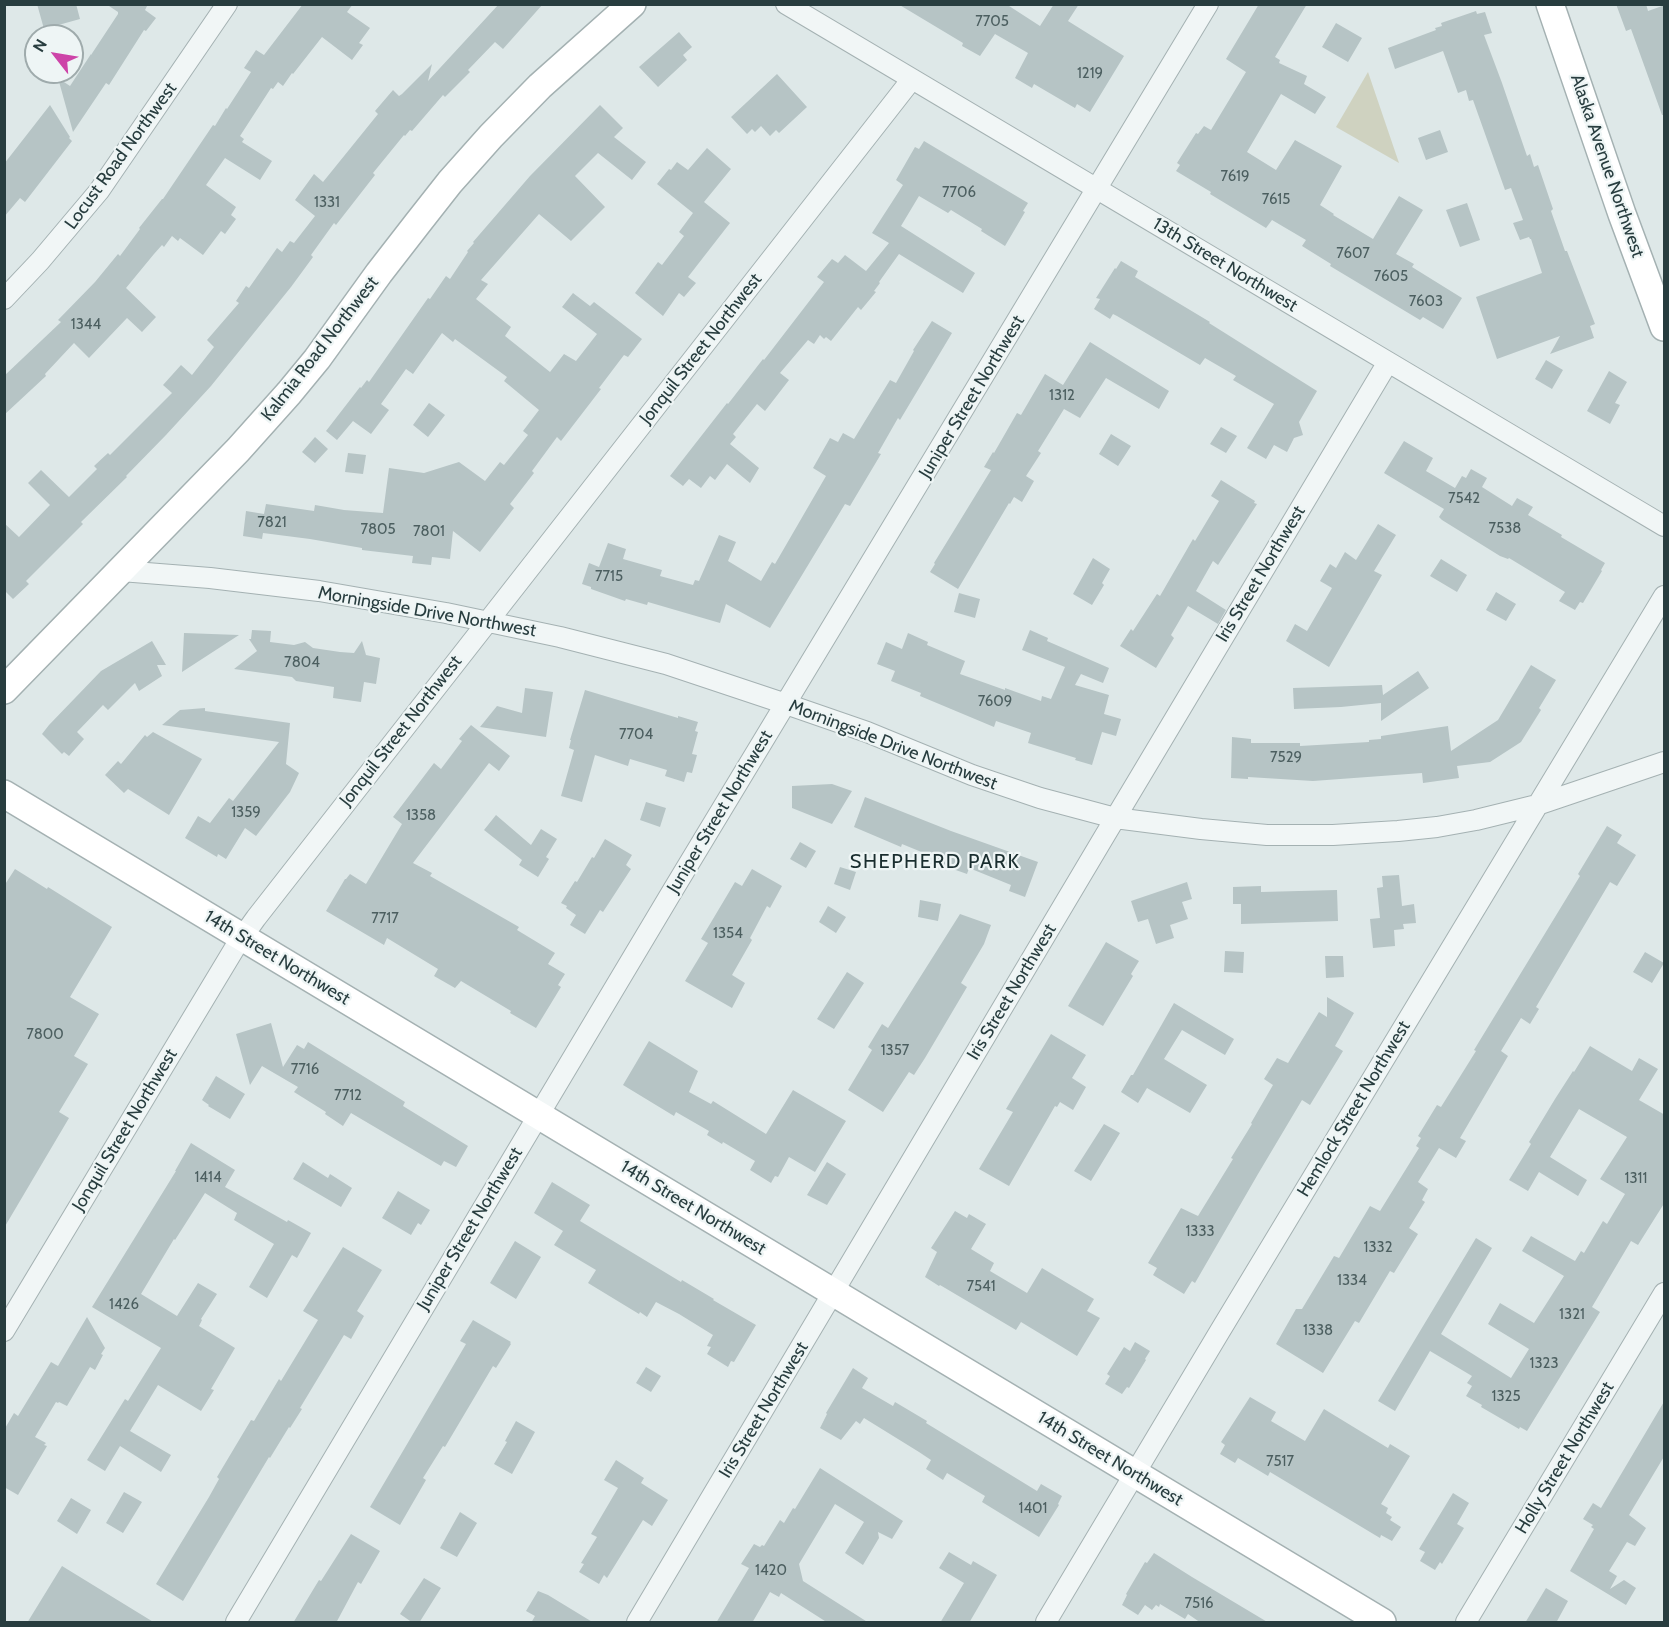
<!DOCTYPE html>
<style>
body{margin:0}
#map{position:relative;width:1669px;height:1627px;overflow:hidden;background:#dee8e8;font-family:Cabin,sans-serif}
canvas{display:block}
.frame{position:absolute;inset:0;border:6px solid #283d3f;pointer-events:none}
.north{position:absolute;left:24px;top:24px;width:60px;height:60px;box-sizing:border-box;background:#eef5f5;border:2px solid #9fabac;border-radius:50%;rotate:301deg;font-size:16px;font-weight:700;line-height:24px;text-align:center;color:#283d3f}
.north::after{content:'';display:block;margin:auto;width:21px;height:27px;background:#cd44a8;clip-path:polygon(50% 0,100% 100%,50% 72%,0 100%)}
</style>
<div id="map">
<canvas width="1669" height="1627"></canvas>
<div class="frame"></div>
<div class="north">N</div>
</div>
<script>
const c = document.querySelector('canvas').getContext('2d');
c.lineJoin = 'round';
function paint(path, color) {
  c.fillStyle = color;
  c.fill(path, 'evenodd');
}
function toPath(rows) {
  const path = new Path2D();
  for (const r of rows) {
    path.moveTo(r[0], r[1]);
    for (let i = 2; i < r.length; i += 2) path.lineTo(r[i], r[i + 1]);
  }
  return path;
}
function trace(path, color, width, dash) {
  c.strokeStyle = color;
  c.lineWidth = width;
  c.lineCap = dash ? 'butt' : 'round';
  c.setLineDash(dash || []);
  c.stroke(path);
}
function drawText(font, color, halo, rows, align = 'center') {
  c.font = font + ' Cabin,sans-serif';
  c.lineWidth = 4.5;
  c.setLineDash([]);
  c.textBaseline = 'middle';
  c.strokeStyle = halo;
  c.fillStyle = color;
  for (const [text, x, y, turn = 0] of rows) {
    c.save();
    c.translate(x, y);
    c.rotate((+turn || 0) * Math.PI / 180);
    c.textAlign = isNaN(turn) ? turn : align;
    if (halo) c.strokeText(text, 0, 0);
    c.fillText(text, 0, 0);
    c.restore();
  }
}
paint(toPath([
 [1368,72,1399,163,1336,127]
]), '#cfd2c0');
paint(toPath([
 [37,4,76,4,80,19,44,29],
 [106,4,148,4,145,10,156,18,146,31,144,30,109,85,106,83,73,132,58,78,70,86,91,54,91,55,118,14,118,12],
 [303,4,353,4,347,12,370,28,359,43,363,45,352,60,322,37,293,74,292,73,283,86,278,82,273,89,271,88,240,136,244,139,242,142,272,161,260,180,225,158,206,185,236,207,231,215,236,219,225,234,221,231,203,255,180,238,178,241,172,236,164,247,162,245,154,254,126,288,156,317,142,332,127,318,89,358,74,343,45,374,46,376,4,415,4,376,61,322,58,320,95,282,118,254,120,256,140,229,139,228,162,199,163,199,213,125,215,126,226,108,227,109,251,72,244,68,256,50,264,55],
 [499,4,543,4,503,49,495,42,468,70,470,72,445,97,443,95,412,131,410,130,405,136,404,135,373,173,375,175,336,225,334,223,311,255,313,257,291,287,211,386,166,435,126,476,127,477,81,522,83,524,26,581,29,584,13,599,4,590,4,523,19,537,50,505,28,483,41,470,69,497,97,469,94,466,108,453,110,455,172,393,163,385,181,365,192,375,214,347,207,340,239,303,236,301,246,286,249,288,277,248,282,252,290,241,294,243,315,216,295,200,314,174,323,182,378,114,375,111,393,90,399,96,402,94,432,64,428,81],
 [898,4,1006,4,1040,26,1054,4,1079,4,1068,21,1124,56,1090,112,1077,104,1075,108,1034,84,1032,88,1015,78,1028,53,995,34,980,56,962,46,963,43],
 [1259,4,1307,4,1275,57,1280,60,1279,63,1307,76,1304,84,1326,97,1315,114,1281,94,1247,152,1276,170,1295,140,1342,166,1320,205,1334,214,1333,215,1373,239,1399,196,1423,210,1396,254,1414,264,1412,267,1462,298,1443,329,1423,317,1420,320,1330,266,1331,264,1302,246,1306,240,1272,220,1266,228,1210,194,1211,192,1176,171,1180,165,1177,163,1196,133,1198,134,1204,126,1211,130,1246,72,1226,59],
 [1616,4,1646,4,1648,11,1665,5,1665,115,1662,115,1631,29,1626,31],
 [1476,11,1477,14,1485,12,1492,33,1484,35,1502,83,1527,156,1530,154,1534,167,1538,165,1553,209,1551,211,1565,251,1567,251,1595,324,1590,326,1594,338,1550,354,1560,336,1497,359,1476,297,1542,273,1531,239,1530,239,1529,237,1520,240,1513,223,1523,220,1511,188,1505,190,1473,100,1469,101,1466,90,1458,93,1443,51,1395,69,1388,48,1436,30,1435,28,1442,26,1441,23],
 [1336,23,1362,38,1348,62,1322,47],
 [679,32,692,47,683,55,687,60,658,87,639,67],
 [777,74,807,107,779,133,776,130,770,136,761,126,755,132,752,129,747,134,731,117],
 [50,105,70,137,69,138,72,141,25,202,20,198,4,217,4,164],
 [600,105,623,128,614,137,646,162,632,180,598,153,575,176,605,207,571,241,539,214,481,280,488,284,476,299,511,327,505,336,550,372,564,354,576,361,597,334,562,307,573,293,590,306,594,302,642,339,628,357,624,355,599,388,601,389,561,441,557,437,532,471,534,473,510,504,514,508,480,552,453,531,450,559,432,557,431,565,412,563,413,556,362,550,362,548,310,539,263,533,262,539,243,536,246,511,264,514,266,504,314,511,315,505,344,510,383,513,389,468,424,473,459,462,485,481,500,462,504,465,528,435,523,431,539,410,504,381,507,377,455,339,453,342,442,333,413,374,406,369,381,404,389,410,371,434,353,421,337,440,326,431,360,387,361,388,367,380,369,382,428,298,430,299,446,276,450,279,468,252,467,251,474,243,473,242,530,176],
 [1440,130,1448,152,1426,160,1418,138],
 [924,141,1028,203,1023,211,1025,212,1005,246,981,231,982,229,951,210,948,213,919,196,901,226,975,273,963,293,899,254,879,282,880,283,874,291,876,292,861,310,858,307,831,341,826,337,824,339,820,335,814,344,808,340,780,373,789,380,765,411,757,404,733,434,736,437,730,444,759,468,750,483,727,464,715,480,710,476,701,488,689,479,683,486,670,476,727,403,728,404,763,359,764,360,824,282,817,277,832,259,838,263,845,255,866,271,889,243,872,233,903,185,896,180,915,147,919,149],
 [707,148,731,169,704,202,730,223,688,277,696,283,684,297,679,293,663,316,635,293,658,262,662,265,684,236,679,232,693,213,657,184,669,169,671,170,677,162,688,170],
 [1467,203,1480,240,1460,247,1446,210],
 [1121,261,1138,271,1135,277,1210,322,1209,323,1317,391,1299,422,1303,435,1294,438,1287,452,1274,445,1266,459,1247,448,1274,404,1233,380,1236,376,1205,358,1200,365,1117,316,1113,314,1110,319,1094,309,1100,299,1096,298,1115,268,1116,269],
 [932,321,952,333,900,420,898,418,878,453,881,454,850,506,845,504,770,628,726,604,720,623,648,602,647,605,626,599,625,601,591,589,591,587,582,584,589,563,599,567,608,543,626,549,623,559,662,570,660,576,693,585,695,580,699,581,719,535,736,542,728,561,761,581,772,562,775,564,826,476,813,468,830,438,838,442,843,433,854,439,890,380,896,383,914,351,913,350],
 [1090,342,1169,391,1159,409,1106,378,1080,418,1064,409,1038,451,1041,453,1026,476,1034,481,1022,502,1014,497,1010,504,1009,503,958,589,930,572,935,564,934,563,991,470,984,467,993,452,994,453,1017,413,1021,415,1045,374,1063,385],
 [1546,360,1563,370,1552,389,1535,379],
 [1609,371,1627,382,1615,403,1620,405,1610,424,1587,411],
 [429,403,445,415,428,437,413,425],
 [1221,427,1237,436,1226,453,1210,444],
 [1111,434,1131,446,1118,466,1099,454],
 [315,437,328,449,315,463,302,452],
 [1404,441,1433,458,1426,471,1455,488,1462,476,1466,478,1471,469,1487,478,1482,487,1512,506,1517,498,1533,507,1528,515,1562,535,1561,537,1605,563,1601,570,1602,571,1583,603,1580,602,1575,610,1559,601,1565,592,1509,558,1508,559,1500,556,1442,520,1439,517,1444,509,1384,473],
 [348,453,366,455,363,474,345,472],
 [1221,480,1255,501,1254,503,1257,504,1218,565,1213,561,1196,591,1226,610,1218,624,1188,606,1171,635,1174,638,1156,668,1120,646,1131,629,1133,631,1157,594,1160,596,1193,539,1195,541,1219,501,1211,496],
 [1378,524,1396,535,1374,571,1382,575,1329,667,1286,641,1295,624,1307,631,1332,588,1320,581,1330,564,1336,568,1345,552,1356,560],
 [1093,558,1110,569,1102,583,1104,585,1092,605,1073,594],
 [1441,559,1467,575,1457,592,1430,576],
 [1496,592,1516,604,1506,621,1486,610],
 [959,593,980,599,975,618,954,612],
 [252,630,271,631,270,642,294,645,305,642,313,648,340,652,354,653,362,641,366,655,380,658,376,684,364,682,361,702,333,698,334,687,296,681,292,677,234,669,257,651,249,639,251,639],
 [1030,630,1048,638,1047,641,1109,668,1103,683,1081,674,1075,685,1109,695,1104,714,1121,719,1116,736,1102,732,1092,765,1075,760,1076,758,1028,743,1031,733,996,721,994,727,920,696,921,693,891,681,895,671,877,664,886,642,902,649,908,633,928,642,927,645,965,661,960,674,1005,690,1005,688,1041,701,1042,696,1051,699,1065,667,1022,650],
 [184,633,239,635,182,672],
 [152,641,166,665,157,665,162,676,139,691,135,683,108,710,103,705,77,732,84,739,69,756,64,752,62,754,42,734,49,725,101,671],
 [1531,665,1556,680,1539,708,1541,710,1521,742,1490,762,1457,766,1459,778,1423,783,1422,773,1313,781,1248,777,1248,779,1231,778,1232,737,1251,739,1251,743,1300,743,1300,746,1369,742,1369,740,1381,739,1381,736,1448,726,1451,751,1498,720],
 [1418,671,1429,688,1381,721,1381,703,1341,707,1294,709,1293,688,1382,685,1383,695],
 [525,688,553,692,546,737,480,727,497,706,522,713],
 [585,690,678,718,678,716,698,722,695,731,698,732,692,754,697,755,692,773,687,772,684,782,665,776,667,770,630,759,628,766,595,755,582,802,561,796,574,750,569,748,571,740,570,740],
 [205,708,205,711,290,723,286,764,299,773,290,792,256,836,245,828,226,859,218,854,217,857,185,838,198,816,210,823,229,798,233,801,279,742,162,725,180,710],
 [471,725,510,756,499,771,489,763,413,863,432,873,430,876,519,927,517,930,555,953,548,964,565,974,558,985,561,987,536,1028,510,1013,511,1011,461,981,455,988,434,976,438,969,387,938,384,945,326,911,345,879,346,879,350,874,366,884,402,824,393,817,434,763,441,769,462,741,459,739],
 [153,732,202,759,169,815,128,789,124,793,105,775,118,761,121,764,145,735,147,737],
 [832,784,852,791,832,824,792,808,792,786],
 [865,797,951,831,1038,862,1025,897,1009,891,1011,885,969,868,967,874,939,864,941,860,902,844,901,847,854,827],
 [646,802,666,808,660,827,640,820],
 [496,815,531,845,541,829,557,839,546,857,549,859,538,877,519,865,522,860,484,830],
 [1607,826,1622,835,1617,843,1636,855,1617,886,1610,882,1536,1007,1539,1009,1530,1024,1521,1018,1501,1051,1508,1056,1460,1138,1466,1141,1456,1158,1439,1148,1418,1182,1428,1189,1422,1200,1425,1202,1409,1228,1418,1234,1394,1273,1390,1271,1359,1323,1355,1321,1323,1373,1276,1344,1296,1309,1302,1309,1334,1256,1339,1258,1370,1206,1380,1211,1419,1148,1416,1146,1421,1138,1418,1136,1437,1105,1441,1107,1476,1051,1474,1050,1580,876,1578,874],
 [605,839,632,855,626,865,631,869,603,912,600,910,585,934,570,925,576,915,566,908,567,906,561,903,575,881,577,882,592,857,594,858],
 [800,842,816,851,806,868,790,859],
 [840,867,856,872,850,890,834,884],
 [15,869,47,889,48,887,112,927,70,997,99,1014,74,1056,88,1064,59,1112,69,1118,4,1228,4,886],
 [752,869,782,886,770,908,767,906,750,938,752,940,732,975,745,983,732,1008,685,981,708,943,701,939,710,924,735,882,742,886],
 [1399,875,1402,906,1414,904,1416,923,1403,924,1404,929,1394,930,1395,946,1373,948,1370,919,1380,918,1377,888,1383,887,1382,876],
 [1187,882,1192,899,1182,902,1188,919,1170,925,1174,938,1156,944,1148,919,1138,922,1131,901],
 [1261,886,1261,892,1337,890,1338,921,1241,924,1241,904,1233,904,1233,887],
 [920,900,941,904,938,921,918,917],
 [828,906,846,917,836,933,819,922],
 [960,914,991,925,984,944,961,983,967,987,925,1058,914,1075,909,1072,883,1112,848,1090,872,1050,868,1047,882,1024,888,1028],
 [1106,942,1139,961,1131,974,1133,976,1103,1026,1068,1006],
 [1225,951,1244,952,1243,973,1224,972],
 [1645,952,1664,963,1652,983,1633,972],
 [1325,956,1343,956,1344,977,1326,978],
 [847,972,864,983,834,1029,817,1019],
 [1327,997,1354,1013,1335,1046,1343,1051,1310,1105,1302,1100,1258,1174,1195,1283,1192,1281,1184,1294,1153,1275,1157,1268,1148,1263,1181,1208,1198,1216,1233,1159,1231,1158,1252,1124,1251,1123,1273,1085,1264,1079,1277,1058,1288,1063,1319,1012,1327,1017],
 [1174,1003,1234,1039,1225,1055,1182,1030,1164,1059,1207,1085,1190,1113,1147,1088,1138,1103,1121,1092,1131,1075,1133,1075],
 [271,1023,283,1067,297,1045,304,1049,308,1042,405,1102,403,1106,468,1146,456,1167,444,1161,441,1166,351,1113,343,1126,325,1114,326,1112,294,1092,298,1087,262,1066,250,1085,236,1034],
 [1051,1034,1086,1055,1072,1078,1086,1087,1073,1110,1060,1102,1057,1107,1055,1106,1009,1186,979,1169,1013,1112,1006,1109],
 [649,1041,698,1071,689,1092,711,1104,713,1101,766,1134,793,1090,846,1121,815,1172,789,1157,778,1177,775,1176,771,1183,750,1170,755,1161,723,1142,722,1144,707,1135,709,1131,676,1112,674,1116,623,1085],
 [1590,1046,1632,1071,1639,1058,1658,1069,1639,1100,1665,1115,1665,1202,1638,1245,1631,1241,1592,1307,1600,1312,1527,1431,1520,1427,1519,1429,1481,1407,1482,1405,1466,1396,1472,1386,1467,1383,1472,1376,1430,1351,1395,1411,1378,1401,1476,1238,1492,1248,1441,1334,1511,1378,1529,1349,1488,1324,1500,1303,1534,1323,1564,1276,1522,1251,1531,1236,1575,1261,1581,1251,1584,1253,1603,1221,1607,1224,1625,1194,1600,1179,1627,1137,1579,1109,1550,1157,1587,1180,1578,1196,1539,1172,1528,1191,1509,1180,1531,1144,1529,1142,1555,1099,1573,1071,1574,1072],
 [216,1076,245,1094,230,1119,208,1106,209,1105,202,1100],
 [1104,1124,1120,1133,1091,1181,1074,1171],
 [191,1143,235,1170,225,1187,287,1222,288,1220,311,1233,297,1258,292,1255,267,1298,249,1287,274,1244,234,1220,237,1213,205,1193,175,1240,174,1239,141,1294,177,1316,198,1283,217,1294,201,1319,202,1320,199,1326,235,1348,211,1389,214,1390,201,1411,158,1385,130,1431,171,1455,161,1472,120,1446,105,1471,87,1460,125,1399,128,1401,161,1348,92,1307,176,1171,175,1171],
 [303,1162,328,1178,330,1174,352,1188,341,1207,293,1179],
 [827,1162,846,1174,827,1205,807,1195],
 [552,1182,590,1205,580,1221,681,1282,682,1280,714,1299,713,1300,756,1325,734,1362,731,1361,728,1367,707,1354,711,1347,707,1346,713,1335,679,1314,656,1302,647,1317,640,1312,639,1314,588,1283,596,1270,554,1245,563,1231,534,1213],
 [398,1191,430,1210,421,1225,418,1223,411,1235,382,1218],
 [955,1211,967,1218,969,1214,986,1224,971,1249,994,1263,990,1271,1027,1293,1042,1268,1094,1299,1087,1311,1100,1318,1077,1356,1021,1322,1016,1330,940,1285,939,1286,925,1277,937,1252,931,1248],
 [515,1241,541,1257,516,1299,490,1283],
 [343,1247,382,1270,357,1311,364,1316,351,1339,344,1335,300,1408,302,1409,290,1428,289,1427,270,1458,269,1457,183,1601,156,1584,209,1497,219,1479,217,1477,251,1420,254,1421,279,1379,281,1381,318,1320,303,1311],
 [87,1317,105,1348,101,1354,103,1355,95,1370,90,1367,67,1406,59,1402,58,1403,56,1402,35,1437,46,1443,44,1445,47,1446,18,1495,4,1487,4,1430,14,1413,18,1416,51,1362,58,1366],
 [473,1320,511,1342,510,1343,511,1344,496,1368,493,1366,445,1447,443,1446,423,1478,426,1480,400,1525,370,1507,466,1344,460,1341],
 [1135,1342,1150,1351,1145,1359,1146,1360,1129,1388,1127,1387,1122,1394,1105,1384,1110,1376,1107,1374,1124,1347,1130,1351],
 [646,1367,661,1376,651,1392,636,1383],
 [853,1368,868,1378,862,1388,893,1406,895,1402,927,1421,926,1423,1037,1491,1041,1484,1062,1496,1058,1504,1059,1505,1039,1537,982,1502,985,1496,947,1473,943,1480,926,1469,931,1460,919,1452,864,1418,860,1424,856,1421,841,1440,820,1428,827,1414,826,1413],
 [1250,1397,1276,1412,1271,1421,1305,1441,1324,1409,1388,1448,1390,1444,1410,1456,1381,1504,1388,1508,1386,1513,1392,1517,1390,1520,1401,1527,1392,1541,1381,1535,1380,1538,1270,1472,1268,1476,1238,1458,1235,1463,1220,1454,1225,1445,1221,1442],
 [1665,1400,1665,1455,1629,1515,1646,1528,1635,1546,1627,1542,1609,1571,1617,1576,1610,1589,1624,1580,1636,1588,1626,1605,1570,1571,1594,1529,1591,1527,1593,1525,1583,1519,1593,1503,1601,1508],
 [516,1421,535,1432,512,1474,494,1464,507,1442,505,1441],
 [616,1460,644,1478,641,1483,668,1500,652,1526,643,1520,607,1578,604,1575,599,1584,579,1572,584,1564,581,1563,597,1537,591,1534,618,1488,604,1480],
 [820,1468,903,1521,892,1539,878,1532,879,1538,863,1565,845,1553,864,1522,835,1504,799,1564,803,1581,869,1623,828,1623,781,1593,779,1597,770,1592,752,1623,716,1623,749,1568,741,1564,754,1544,760,1547,762,1545,764,1546,780,1520,784,1523,793,1508,795,1509],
 [124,1492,142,1502,123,1533,106,1523],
 [1453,1493,1469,1503,1457,1524,1464,1528,1442,1564,1440,1562,1435,1570,1420,1561,1425,1552,1419,1549],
 [71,1498,91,1510,77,1534,57,1521],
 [460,1512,477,1523,457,1557,440,1548],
 [351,1534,380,1551,361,1584,358,1582,336,1623,293,1623,319,1580,321,1581],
 [949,1552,971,1565,973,1561,997,1575,969,1623,940,1623,964,1583,939,1568],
 [1154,1553,1192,1577,1269,1623,1201,1623,1188,1614,1185,1619,1160,1604,1159,1607,1156,1605,1152,1610,1145,1605,1138,1615,1122,1605,1127,1595,1126,1594,1145,1562,1147,1563],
 [62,1566,155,1623,27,1623],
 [424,1578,441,1588,419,1623,413,1623,400,1614],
 [1546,1588,1568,1601,1556,1623,1525,1623],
 [538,1591,548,1595,594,1623,531,1623,535,1616,526,1611]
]), '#b6c4c5');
const street = toPath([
 [786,4,1664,526],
 [4,299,40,261,99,191,227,4],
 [121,571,210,578,319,591,446,613,560,637,666,664,786,704,867,732,972,775,1040,798,1115,818,1201,829,1267,835,1333,835,1398,831,1437,827,1476,820,1537,805,1664,762],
 [4,1331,236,946,256,918,912,79],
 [236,1622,673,890,1208,4],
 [637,1622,1104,837,1388,362],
 [1046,1622,1220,1331,1664,596],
 [1466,1622,1664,1293]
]);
const secondary = toPath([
 [1550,4,1622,214,1664,327],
 [4,690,238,450,289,393,317,359,379,273,417,224,450,182,491,136,540,86,632,4],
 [4,794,1382,1622]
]);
trace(street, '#a4b1b2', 22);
trace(secondary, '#a4b1b2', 30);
trace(street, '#f1f6f6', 20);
trace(secondary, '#fff', 27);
drawText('15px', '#4c5f60', null, [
 ["7705",992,22],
 ["1219",1090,74],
 ["7619",1235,177],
 ["7706",959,193],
 ["7615",1276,200],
 ["1331",327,203],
 ["7607",1353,254],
 ["7605",1391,277],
 ["7603",1426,302],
 ["1344",86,325],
 ["1312",1062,396],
 ["7542",1464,499],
 ["7821",272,523],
 ["7538",1505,529],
 ["7805",378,530],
 ["7801",429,532],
 ["7715",609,577],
 ["7804",302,663],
 ["7609",995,702],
 ["7704",636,735],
 ["7529",1286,758],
 ["1359",246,813],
 ["1358",421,816],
 ["7717",385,919],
 ["1354",728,934],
 ["7800",45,1035],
 ["1357",895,1051],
 ["7716",305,1070],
 ["7712",348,1096],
 ["1414",208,1178],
 ["1311",1636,1179],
 ["1333",1200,1232],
 ["1332",1378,1248],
 ["1334",1352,1281],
 ["7541",981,1287],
 ["1426",124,1305],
 ["1321",1572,1315],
 ["1338",1318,1331],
 ["1323",1544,1364],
 ["1325",1506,1397],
 ["7517",1280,1462],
 ["1401",1033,1509],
 ["1420",771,1571],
 ["7516",1199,1604]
]);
drawText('18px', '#283d3f', '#eef5f5', [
 ["Locust Road Northwest",121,156,-54],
 ["Alaska Avenue Northwest",1607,166,71],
 ["13th Street Northwest",1225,265,31],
 ["Kalmia Road Northwest",320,349,-52],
 ["Jonquil Street Northwest",701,349,-52],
 ["Juniper Street Northwest",972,397,-59],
 ["Iris Street Northwest",1261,574,-59],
 ["Morningside Drive Northwest",427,612,10],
 ["Jonquil Street Northwest",401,731,-52],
 ["Morningside Drive Northwest",893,745,21],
 ["Juniper Street Northwest",720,812,-59],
 ["14th Street Northwest",277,958,31],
 ["Iris Street Northwest",1012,992,-59],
 ["Hemlock Street Northwest",1354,1109,-59],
 ["Jonquil Street Northwest",125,1130,-59],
 ["14th Street Northwest",693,1208,31],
 ["Juniper Street Northwest",470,1229,-59],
 ["Iris Street Northwest",764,1410,-59],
 ["Holly Street Northwest",1565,1458,-59],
 ["14th Street Northwest",1110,1459,31]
]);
c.letterSpacing = '1.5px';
drawText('20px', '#1a2e2f', '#eef5f5', [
 ["SHEPHERD PARK",935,862]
]);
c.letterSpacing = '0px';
</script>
